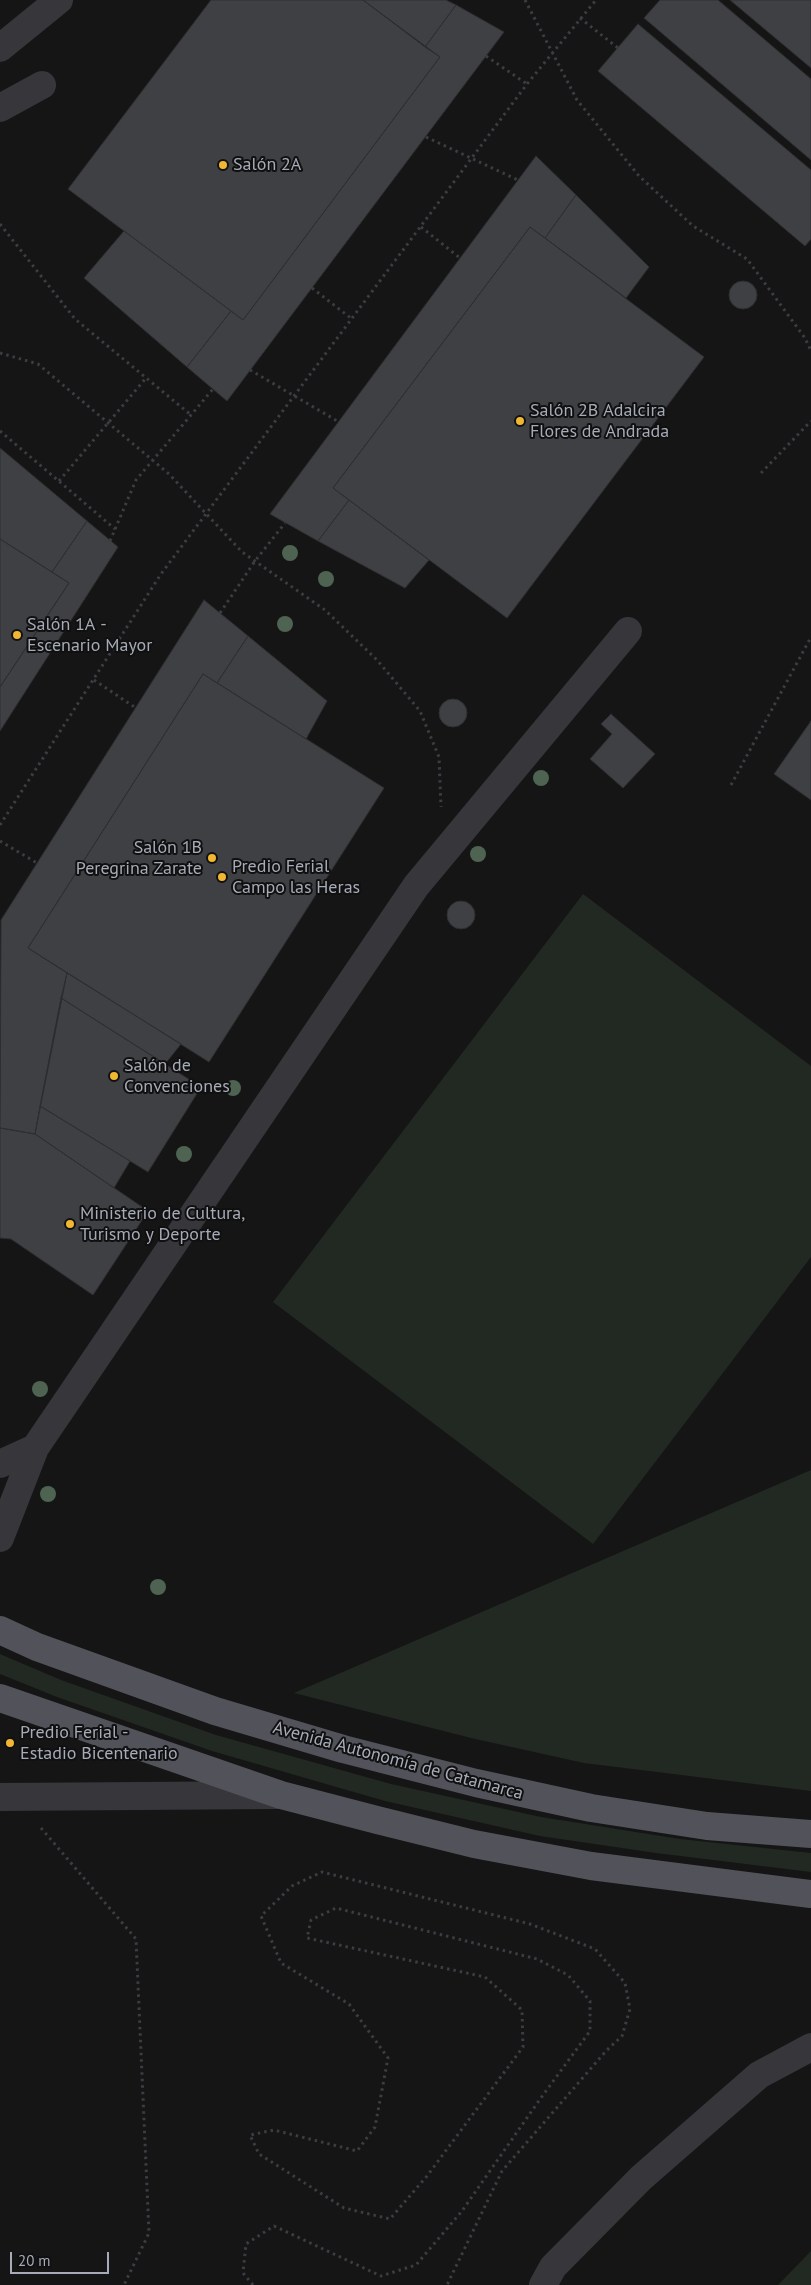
<!DOCTYPE html>
<meta charset="utf-8">
<style>
body{margin:0}
#map{position:relative;width:811px;height:2285px;overflow:hidden;background:#151516;font-family:"PT Sans",sans-serif}
canvas{display:block}
.scale{position:absolute;left:10px;top:2252px;width:99px;height:22px;box-sizing:border-box;border:2px solid #a6abb7;border-top:0;padding-left:6px;font-size:15px;line-height:18px;white-space:nowrap;color:#a6abb7;-webkit-text-stroke:4px #101011;paint-order:stroke}
</style>
<div id="map">
<canvas width="811" height="2285"></canvas>
<div class="scale">20 m</div>
</div>
<script>
const c = document.querySelector('canvas').getContext('2d');
c.lineJoin = 'round';
function paint(path, color) {
  c.fillStyle = color;
  c.fill(path, 'evenodd');
}
function toPath(rows) {
  const path = new Path2D();
  for (const r of rows) {
    if (r.length === 3) {
      path.moveTo(r[0] + r[2], r[1]);
      path.arc(r[0], r[1], r[2], 0, 2 * Math.PI);
      continue;
    }
    path.moveTo(r[0], r[1]);
    for (let i = 2; i < r.length; i += 2) path.lineTo(r[i], r[i + 1]);
  }
  return path;
}
function trace(path, color, width, dash) {
  c.strokeStyle = color;
  c.lineWidth = width;
  c.lineCap = dash ? 'butt' : 'round';
  c.setLineDash(dash || []);
  c.stroke(path);
}
function drawText(font, color, halo, rows, align = 'center') {
  c.font = font + ' "PT Sans",sans-serif';
  c.lineWidth = 4;
  c.setLineDash([]);
  c.textBaseline = 'middle';
  c.strokeStyle = halo;
  c.fillStyle = color;
  for (const [text, x, y, turn = 0] of rows) {
    c.save();
    c.translate(x, y);
    c.rotate((+turn || 0) * Math.PI / 180);
    c.textAlign = isNaN(turn) ? turn : align;
    if (halo) c.strokeText(text, 0, 0);
    c.fillText(text, 0, 0);
    c.restore();
  }
}
paint(toPath([
 [583,894,811,1066,811,1257,593,1544,273,1302],
 [811,1470,811,1791,584,1763,471,1738,294,1693],
 [0,1654,61,1680,216,1735,391,1784,541,1817,680,1839,811,1853,811,1872,656,1853,540,1836,385,1801,212,1751,57,1697,0,1674],
 [811,2251,811,2285,778,2285]
]), '#212922');
const building = toPath([
 [211,0,363,0,440,57,243,320,68,189,211,0],
 [363,0,446,0,456,5,425,47,363,0],
 [660,0,718,0,811,79,811,160,644,18,660,0],
 [730,0,811,0,811,68,730,0],
 [456,5,504,32,227,401,187,367,231,311,243,320,440,57,425,47,456,5],
 [638,24,811,170,811,239,805,246,598,71,638,24],
 [536,156,576,195,545,238,530,227,333,488,349,500,318,541,270,514,536,156],
 [576,195,649,267,626,298,545,238,576,195],
 [530,227,704,357,507,618,333,488,530,227],
 [124,231,231,311,187,367,84,278,124,231],
 [743,295,14],
 [0,448,87,521,52,572,0,539,0,448],
 [349,500,429,560,405,588,318,541,349,500],
 [87,521,118,547,0,731,0,687,69,583,52,572,87,521],
 [0,539,69,583,0,687,0,539],
 [204,600,248,636,217,683,203,674,28,948,67,973,35,1134,0,1128,1,920,204,600],
 [248,636,327,701,306,739,217,683,248,636],
 [203,674,384,788,209,1062,28,948,203,674],
 [453,713,14],
 [611,714,655,754,623,788,590,759,612,734,601,724,611,714],
 [811,721,811,800,774,774,811,721],
 [461,915,14],
 [67,973,181,1044,165,1064,61,998,67,973],
 [61,998,201,1087,148,1172,40,1106,61,998],
 [40,1106,130,1161,114,1188,35,1134,40,1106],
 [0,1128,35,1134,148,1211,93,1295,11,1239,0,1238,0,1128]
]);
paint(building, '#3f4043');
trace(building, '#2f2f32', 1);
trace(toPath([
 [525,0,577,100,639,176,693,226,747,259,805,338,811,351],
 [580,18,618,48],
 [486,56,527,84],
 [426,137,518,180],
 [0,224,75,319,191,415],
 [421,227,460,258],
 [312,288,352,319],
 [0,353,38,364,169,474,242,552,325,610,377,660,420,711,439,757,441,807],
 [250,370,339,422],
 [0,431,115,529],
 [761,473,811,421],
 [59,481,146,378],
 [110,541,136,480,213,389],
 [220,613,255,561,285,523],
 [94,680,136,708],
 [731,785,811,637],
 [0,825,161,574,527,84,596,0],
 [0,841,37,863],
 [41,1828,136,1939,149,2233,124,2285],
 [253,2285,243,2273,246,2244,274,2226,381,2276,416,2265,462,2211,538,2102,590,2031,590,2001,568,1975,537,1959,336,1908,311,1920,307,1938,485,1977,522,2010,523,2047,427,2176,390,2219,344,2208,259,2154,250,2135,274,2130,357,2151,375,2127,388,2058,349,2004,281,1963,261,1916,292,1886,322,1872,530,1924,595,1949,625,1983,630,2009,622,2036,606,2051,502,2171,447,2285]
]), '#3c3d42', 3, [2.5, 4]);
trace(toPath([
 [0,48,59,0],
 [0,108,42,85],
 [0,1464,35,1448],
 [0,1538,35,1448,416,886,628,631],
 [0,1797,276,1795],
 [543,2285,553,2267,641,2178,759,2075,811,2047]
]), '#36363b', 28);
trace(toPath([
 [0,1630,37,1647,215,1711,343,1749,476,1783,591,1808,707,1826,811,1834],
 [0,1698,281,1795,377,1820,474,1844,591,1866,811,1894]
]), '#52535a', 28);
c.fillStyle = '#4e6351';
for (const [x, y] of [
 [290,553],
 [326,579],
 [285,624],
 [541,778],
 [478,854],
 [233,1088],
 [184,1154],
 [40,1389],
 [48,1494],
 [158,1587]
]) {
  c.beginPath();
  c.arc(x, y, 8, 0, 2 * Math.PI);
  c.fill();
}
for (const [x, y, r, color] of [
 [223,165,5,"#f1b732"],
 [520,421,5,"#f1b732"],
 [17,635,5,"#f1b732"],
 [212,858,5,"#f1b732"],
 [222,877,5,"#f1b732"],
 [114,1076,5,"#f1b732"],
 [70,1224,5,"#f1b732"],
 [10,1743,5,"#f1b732"]
]) {
  const dot = new Path2D();
  dot.arc(x, y, r, 0, 2 * Math.PI);
  c.fillStyle = color;
  c.fill(dot);
  trace(dot, '#101011', 2);
}
drawText('18px', '#a6abb7', '#101011', [
 ["Salón 2A",233,165],
 ["Salón 2B Adalcira",530,411],
 ["Flores de Andrada",530,432],
 ["Salón 1A -",27,625],
 ["Escenario Mayor",27,646],
 ["Salón 1B",202,848,"right"],
 ["Peregrina Zarate",202,869,"right"],
 ["Predio Ferial",232,867],
 ["Campo las Heras",232,888],
 ["Salón de",124,1066],
 ["Convenciones",124,1087],
 ["Ministerio de Cultura,",80,1214],
 ["Turismo y Deporte",80,1235],
 ["Predio Ferial -",20,1733],
 ["Estadio Bicentenario",20,1754]
], 'left');
drawText('18px', '#a6abb7', '#101011', [
 ["Avenida Autonomía de Catamarca",398,1761,15]
]);
</script>
